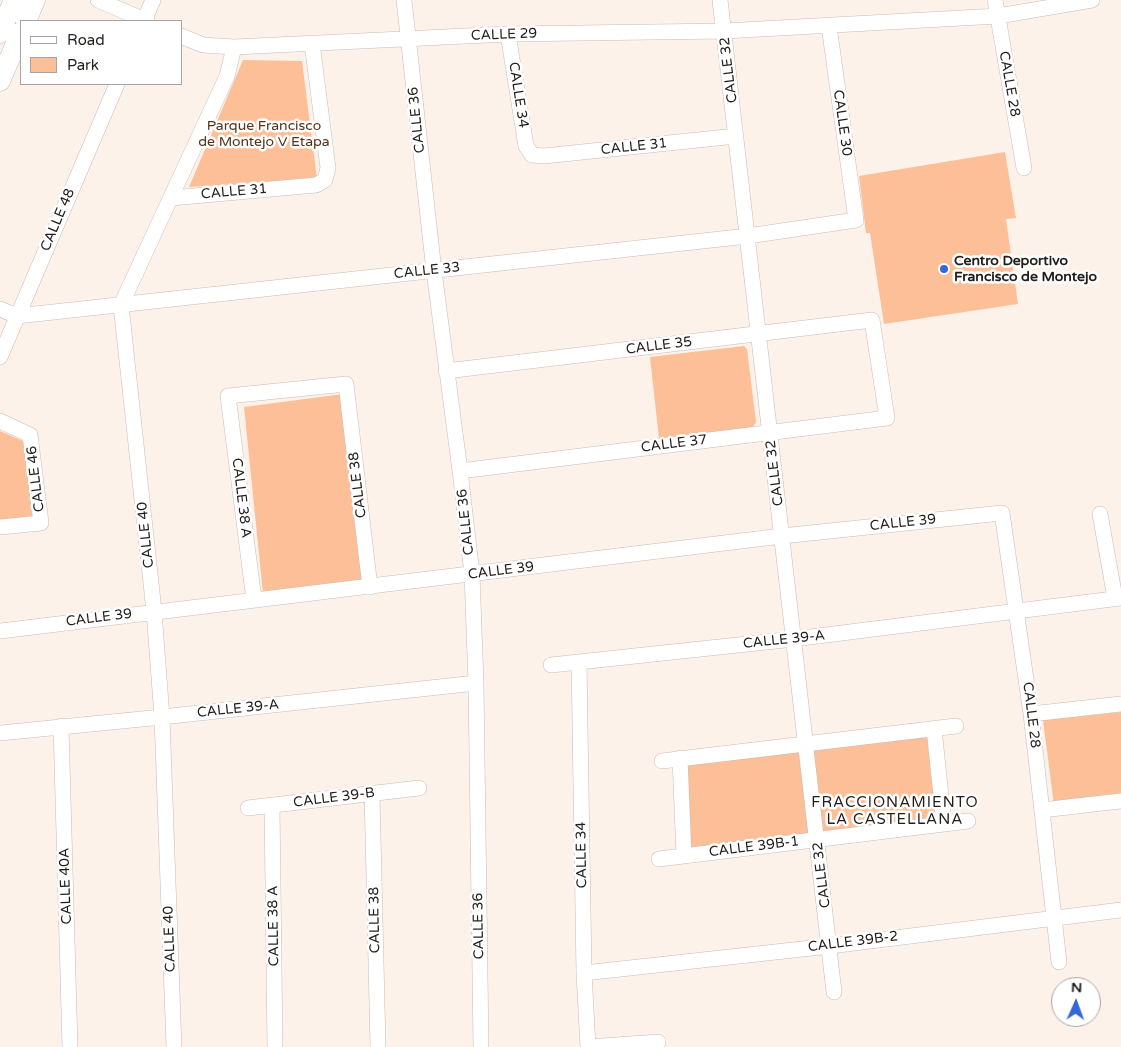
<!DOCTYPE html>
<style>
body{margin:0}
#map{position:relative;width:1121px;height:1047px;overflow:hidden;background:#fdf2ea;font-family:"Varela Round",sans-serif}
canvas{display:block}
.legend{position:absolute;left:20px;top:20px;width:162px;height:65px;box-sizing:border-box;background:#fff;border:1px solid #a6a5a4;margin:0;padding:6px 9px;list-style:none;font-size:15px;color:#211d1b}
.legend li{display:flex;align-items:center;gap:10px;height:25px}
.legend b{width:25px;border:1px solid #a6a5a4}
.north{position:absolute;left:1051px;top:977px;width:50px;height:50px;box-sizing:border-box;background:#fff;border:1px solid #a6a5a4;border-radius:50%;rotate:2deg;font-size:14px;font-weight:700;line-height:20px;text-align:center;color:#211d1b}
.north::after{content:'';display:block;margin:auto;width:18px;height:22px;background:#3567d6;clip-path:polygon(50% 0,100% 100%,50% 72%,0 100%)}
</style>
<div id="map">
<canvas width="1121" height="1047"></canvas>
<ul class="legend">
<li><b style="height:6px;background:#fff"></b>Road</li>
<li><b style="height:14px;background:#fdbf97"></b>Park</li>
</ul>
<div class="north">N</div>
</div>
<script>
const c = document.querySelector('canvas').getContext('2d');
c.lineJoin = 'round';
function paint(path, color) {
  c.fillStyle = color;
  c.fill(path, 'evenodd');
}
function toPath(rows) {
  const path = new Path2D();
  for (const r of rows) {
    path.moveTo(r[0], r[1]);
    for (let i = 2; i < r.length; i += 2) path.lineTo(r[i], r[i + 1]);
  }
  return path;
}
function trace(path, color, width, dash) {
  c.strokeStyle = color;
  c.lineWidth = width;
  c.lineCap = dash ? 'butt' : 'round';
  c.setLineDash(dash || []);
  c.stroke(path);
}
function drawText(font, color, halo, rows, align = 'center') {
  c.font = font + ' "Varela Round",sans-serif';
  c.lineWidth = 5;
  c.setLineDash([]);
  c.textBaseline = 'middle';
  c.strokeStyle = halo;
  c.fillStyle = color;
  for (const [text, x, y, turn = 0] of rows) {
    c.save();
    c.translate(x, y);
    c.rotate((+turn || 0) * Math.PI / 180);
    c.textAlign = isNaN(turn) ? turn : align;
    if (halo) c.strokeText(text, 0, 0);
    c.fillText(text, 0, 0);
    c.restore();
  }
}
paint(toPath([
 [243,60,302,61,317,179,189,187],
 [1005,152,1016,218,1006,219,1018,304,884,324,870,233,866,233,859,176],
 [744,346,747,349,756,422,753,427,659,439,650,357],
 [343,394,364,580,263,593,244,407],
 [0,431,25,442,35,519,0,522],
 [1121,712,1121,795,1054,805,1043,720],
 [930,734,939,823,823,836,813,747],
 [800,749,810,836,691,850,686,763]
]), '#fdbf97');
const minor = toPath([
 [98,0,147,21],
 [404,0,434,271,460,471,472,574,476,683,481,1047],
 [720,0,834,992],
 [995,0,1024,168],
 [144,21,153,0],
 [508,34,526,146,532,155,544,156,736,136],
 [181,36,203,45,234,47,508,34,724,31,998,16,1092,0],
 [171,198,316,185,325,180,328,168,312,43],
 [0,309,17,316,748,236,856,220,829,26],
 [0,357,117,84],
 [446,371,872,320,887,418,460,471],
 [0,421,30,435,41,523,0,527],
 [1100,514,1115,598],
 [254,600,228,396,346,384,370,587],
 [0,631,782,536,1002,513,1031,714,1059,962],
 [579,662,584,973,588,1047],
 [551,665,794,639,1121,598],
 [1031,714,1121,704],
 [61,726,70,1047],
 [934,729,944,824],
 [0,733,162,717,476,683],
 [680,758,684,856],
 [662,761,956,726],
 [372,793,378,1047],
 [272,805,275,1047],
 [248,808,419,788],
 [1042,810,1121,801],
 [659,859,968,821],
 [584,973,830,946,1121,910],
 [174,1047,162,717,154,611,121,305,227,76,234,47],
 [588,1047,658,1042]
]);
const secondary = toPath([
 [26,21,35,0],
 [0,33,14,0],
 [0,81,21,32]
]);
trace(minor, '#c7bcb5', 16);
trace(secondary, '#c7bcb5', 21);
trace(minor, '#fff', 15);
trace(secondary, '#fff', 20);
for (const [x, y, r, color] of [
 [944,269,5,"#3567d6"]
]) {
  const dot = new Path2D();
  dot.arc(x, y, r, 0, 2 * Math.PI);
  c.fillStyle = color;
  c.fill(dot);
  trace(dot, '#fff', 2);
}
drawText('14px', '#211d1b', '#fff', [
 ["CALLE 29",504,35,-2],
 ["CALLE 32",729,70,-97],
 ["CALLE 28",1009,84,80],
 ["CALLE 34",518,95,81],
 ["CALLE 36",417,120,-96],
 ["CALLE 30",842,123,82],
 ["CALLE 31",634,147,-6],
 ["CALLE 31",234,192,-5],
 ["CALLE 48",58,220,-67],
 ["CALLE 33",427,271,-6],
 ["CALLE 35",659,346,-7],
 ["CALLE 37",674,444,-7],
 ["CALLE 32",775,473,-97],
 ["CALLE 46",36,479,-97],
 ["CALLE 38",358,485,-97],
 ["CALLE 38 A",241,498,83],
 ["CALLE 36",466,522,-96],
 ["CALLE 39",903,523,-6],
 ["CALLE 40",146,535,-96],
 ["CALLE 39",501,571,-7],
 ["CALLE 39",99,618,-7],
 ["CALLE 39-A",784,640,-6],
 ["CALLE 39-A",238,709,-6],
 ["CALLE 28",1031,715,83],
 ["CALLE 39-B",334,798,-7],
 ["CALLE 39B-1",754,847,-7],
 ["CALLE 34",582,855,-91],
 ["CALLE 32",822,875,-97],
 ["CALLE 40A",66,886,-92],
 ["CALLE 38",375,920,-91],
 ["CALLE 38 A",274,926,-91],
 ["CALLE 36",479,926,-91],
 ["CALLE 40",170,939,-92],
 ["CALLE 39B-2",853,942,-7]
]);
drawText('14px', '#553219', '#fff', [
 ["Parque Francisco",264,126],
 ["de Montejo V Etapa",264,142]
]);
drawText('bold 14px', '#211d1b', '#fff', [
 ["Centro Deportivo",954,261],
 ["Francisco de Montejo",954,277]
], 'left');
c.letterSpacing = '1px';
drawText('15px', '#211d1b', '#fff', [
 ["FRACCIONAMIENTO",895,803],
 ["LA CASTELLANA",895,820]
]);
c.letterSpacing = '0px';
</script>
